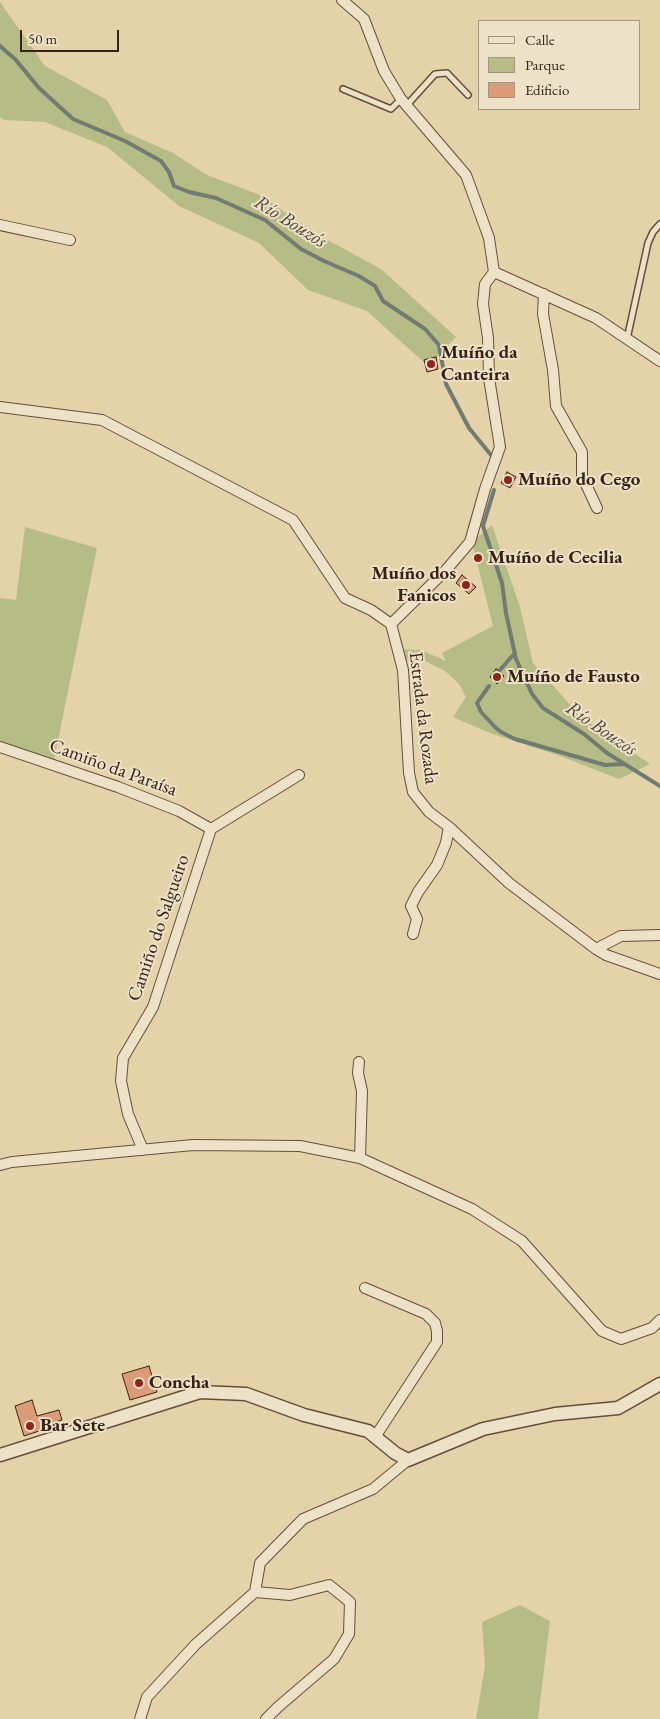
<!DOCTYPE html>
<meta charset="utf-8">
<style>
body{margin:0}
#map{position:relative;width:660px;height:1719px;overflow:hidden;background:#e4d3a9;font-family:"EB Garamond",serif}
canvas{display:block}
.legend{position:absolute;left:478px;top:20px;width:162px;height:90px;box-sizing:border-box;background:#ede2c7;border:1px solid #a59580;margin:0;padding:6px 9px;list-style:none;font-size:15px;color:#3a2116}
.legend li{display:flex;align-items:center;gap:10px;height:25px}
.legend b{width:25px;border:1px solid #a59580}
.scale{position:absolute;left:20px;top:30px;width:99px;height:22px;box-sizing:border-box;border:2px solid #3a2116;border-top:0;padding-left:6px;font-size:15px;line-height:18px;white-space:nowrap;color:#3a2116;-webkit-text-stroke:4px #ede2c7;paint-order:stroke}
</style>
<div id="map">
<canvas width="660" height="1719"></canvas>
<ul class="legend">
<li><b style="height:6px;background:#ede2c7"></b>Calle</li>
<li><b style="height:14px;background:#b6bc86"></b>Parque</li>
<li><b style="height:14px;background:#db9b78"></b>Edificio</li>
</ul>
<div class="scale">50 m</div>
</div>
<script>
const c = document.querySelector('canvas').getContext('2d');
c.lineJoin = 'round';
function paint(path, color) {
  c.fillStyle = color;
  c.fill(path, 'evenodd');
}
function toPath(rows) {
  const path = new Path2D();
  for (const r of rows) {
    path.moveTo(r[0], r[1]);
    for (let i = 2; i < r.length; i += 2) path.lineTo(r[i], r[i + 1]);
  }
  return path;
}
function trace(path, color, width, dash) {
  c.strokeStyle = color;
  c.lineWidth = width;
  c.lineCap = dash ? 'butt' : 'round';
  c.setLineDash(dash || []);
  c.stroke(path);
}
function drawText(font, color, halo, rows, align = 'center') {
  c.font = font + ' "EB Garamond",serif';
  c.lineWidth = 4;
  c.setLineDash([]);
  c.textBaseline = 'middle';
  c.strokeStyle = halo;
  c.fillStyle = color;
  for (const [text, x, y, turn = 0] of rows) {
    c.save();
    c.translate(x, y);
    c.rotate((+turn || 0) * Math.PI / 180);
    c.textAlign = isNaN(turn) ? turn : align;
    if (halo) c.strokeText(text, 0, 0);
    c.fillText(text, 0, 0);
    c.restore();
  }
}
paint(toPath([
 [0,2,45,66,107,100,125,132,173,153,207,175,260,195,315,233,381,269,456,337,428,366,367,311,308,290,259,243,179,206,107,147,45,122,5,120,0,117],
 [492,525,520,607,533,663,580,716,650,764,619,779,560,756,490,733,453,717,466,697,459,684,445,671,421,659,400,660,397,649,421,650,446,661,442,653,493,626,472,542],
 [25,527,97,548,53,765,0,747,0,598,16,600],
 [520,1605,550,1621,538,1719,476,1719,485,1666,482,1622]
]), '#b6bc86');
trace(toPath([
 [0,46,15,59,39,88,73,119,125,141,161,161,169,172,174,186,189,192,216,198,265,220,301,249,324,261,359,276,375,286,383,301,425,329,439,345,446,384,469,428,491,455],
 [494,490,483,526,502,583,506,613,516,659,532,694,543,708,584,734,607,753,660,786],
 [499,671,515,653],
 [489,686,477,703,481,712,495,727,501,732,515,739,605,765,624,764]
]), '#717b71', 4);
const building = toPath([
 [436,357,438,369,427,372,424,360,436,357],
 [507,472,516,477,510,488,501,483,507,472],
 [462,575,476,587,469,594,456,583,462,575],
 [496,669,504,676,497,684,490,677,496,669],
 [149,1366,157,1392,130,1400,122,1374,149,1366],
 [32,1400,37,1416,59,1410,62,1420,40,1427,42,1430,24,1436,15,1406,32,1400]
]);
paint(building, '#db9b78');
trace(building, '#3a2116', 1);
const service = toPath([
 [343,89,391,109,401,99],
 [407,105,435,74,447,73,468,95],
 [627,339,648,243,653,232,660,224]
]);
const minor = toPath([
 [342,0,364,19,384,71,401,99,466,175,489,238,494,272],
 [0,225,70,240],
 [494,272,596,318,660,361],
 [544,294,543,314,553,370,556,406,582,452,582,476,597,508],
 [0,407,102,420,293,520,345,598,371,610,391,624,403,670,409,773,413,792,429,812,449,827,509,883,596,949,606,955,660,974],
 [391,624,446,570,470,542,485,489,500,447,489,378,488,338,483,304,485,284,494,272],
 [0,747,118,787,179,811,211,829],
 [211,829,299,775],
 [413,934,417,919,411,906,418,892,437,865,446,843,449,827],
 [596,949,621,936,660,935],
 [359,1062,358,1073,362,1091,360,1158],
 [143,1150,128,1114,121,1081,123,1058,153,1007,211,829],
 [0,1165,12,1162,193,1145,300,1146,360,1158,472,1209,522,1241,602,1331,621,1339,652,1328,660,1320],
 [365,1288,426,1314,435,1323,437,1331,437,1342,375,1437],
 [255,1592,290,1595,329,1585,350,1602,349,1634,334,1659,278,1707,266,1719],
 [140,1719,147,1697,196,1644,255,1592,260,1563,303,1519,373,1489,408,1460]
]);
const tertiary = toPath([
 [0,1455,200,1392,246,1394,304,1415,368,1431,395,1453,408,1460,483,1429,555,1414,618,1408,660,1384]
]);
trace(service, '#644e3b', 8);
trace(minor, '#644e3b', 12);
trace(tertiary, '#644e3b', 15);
trace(service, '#ede2c7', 5);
trace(minor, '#ede2c7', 10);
trace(tertiary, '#ede2c7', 12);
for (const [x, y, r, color] of [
 [431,364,5,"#8f2418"],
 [508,480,5,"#8f2418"],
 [478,558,5,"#8f2418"],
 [466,585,5,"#8f2418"],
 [497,677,5,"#8f2418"],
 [139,1383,5,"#8f2418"],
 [30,1426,5,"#8f2418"]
]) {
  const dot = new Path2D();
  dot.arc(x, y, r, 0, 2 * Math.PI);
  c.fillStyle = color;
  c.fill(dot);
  trace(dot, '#ede2c7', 2);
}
drawText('bold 19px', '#3a2116', '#ede2c7', [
 ["Muíño da",441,353],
 ["Canteira",441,375],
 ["Muíño do Cego",518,480],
 ["Muíño de Cecilia",488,558],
 ["Muíño dos",456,574,"right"],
 ["Fanicos",456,596,"right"],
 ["Muíño de Fausto",507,677],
 ["Concha",149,1383],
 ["Bar Sete",40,1426]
], 'left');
drawText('19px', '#3a2116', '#ede2c7', [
 ["Estrada da Rozada",423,718,83],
 ["Camiño da Paraísa",113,768,20],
 ["Camiño do Salgueiro",159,928,-71]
]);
drawText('italic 20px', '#51463c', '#ede2c7', [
 ["Río Bouzós",290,222,32],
 ["Río Bouzós",601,729,34]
]);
</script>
